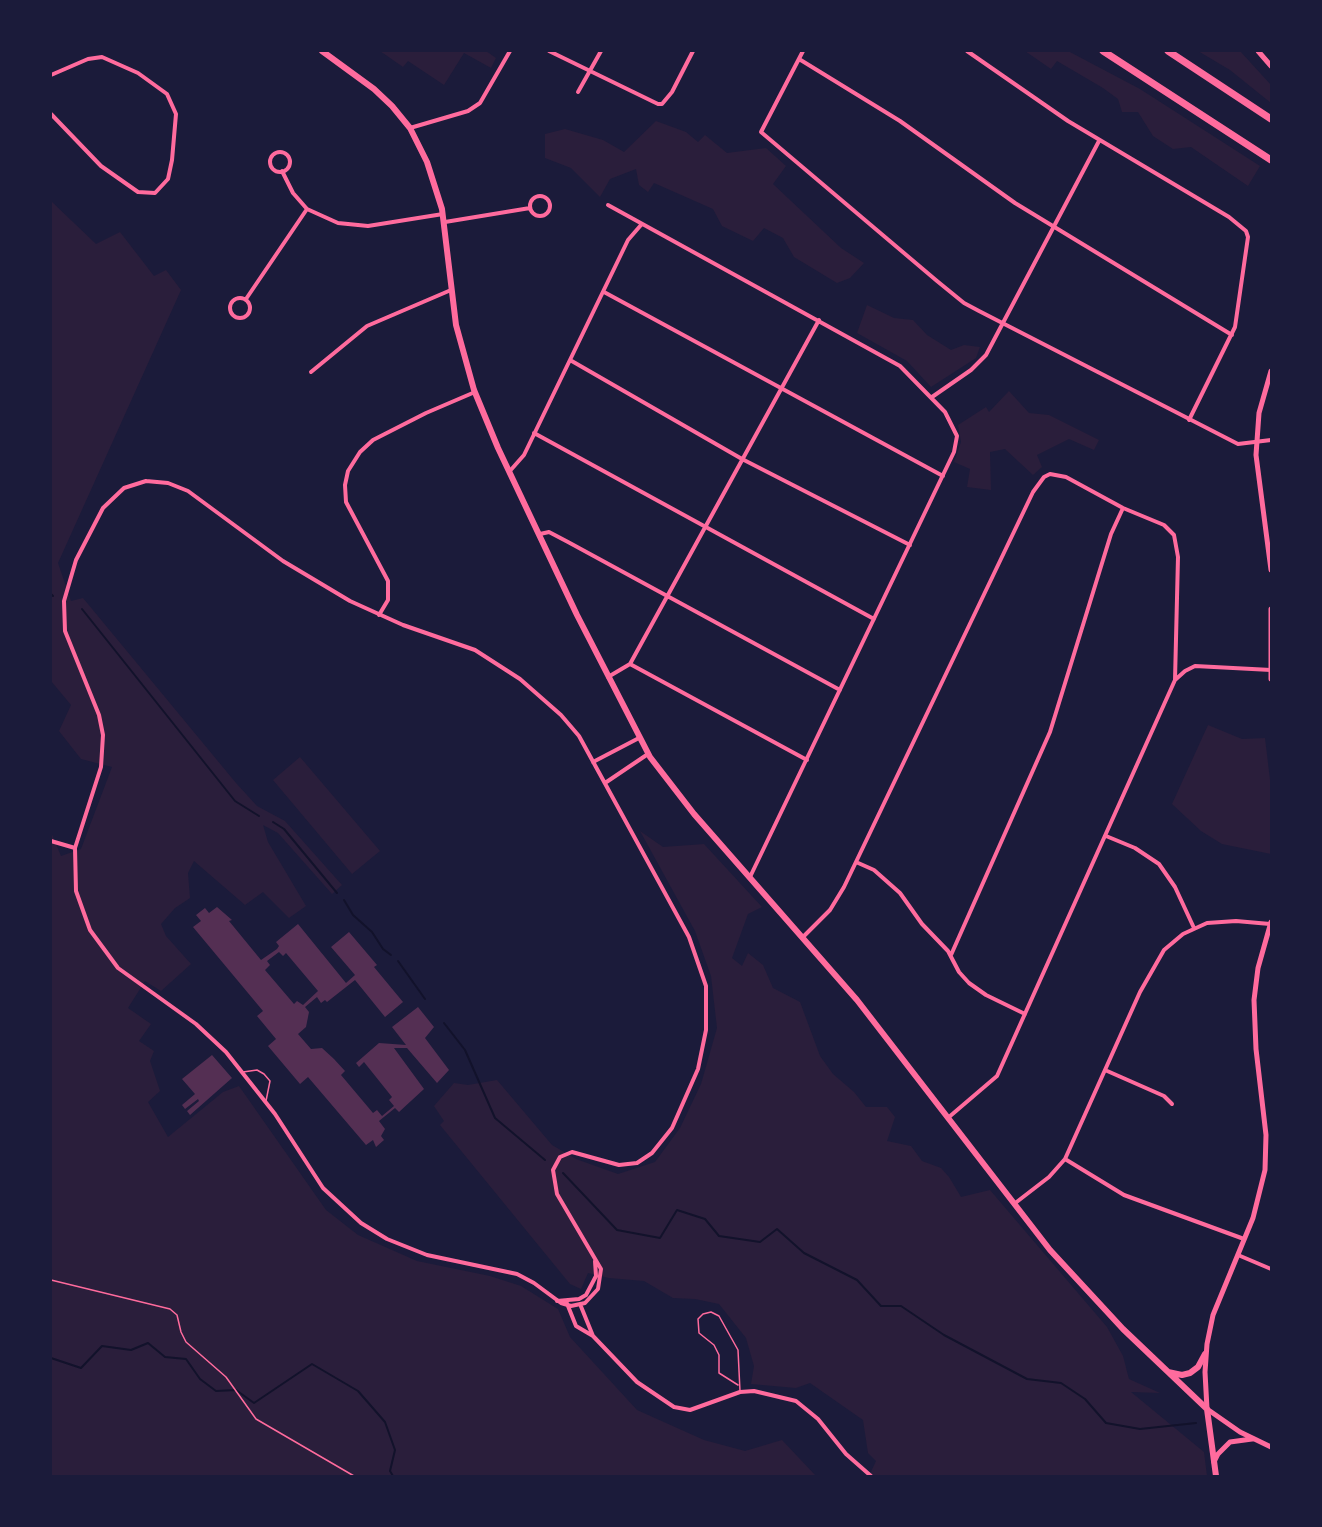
<!DOCTYPE html>
<style>
body{margin:0}
#map{position:relative;width:1322px;height:1527px;overflow:hidden;background:#1b1b3a;font-family:"Libre Baskerville",serif}
canvas{display:block}
.frame{position:absolute;inset:0;border:52px solid #1b1b3a;pointer-events:none}
</style>
<div id="map">
<canvas width="1322" height="1527"></canvas>
<div class="frame"></div>
</div>
<script>
const c = document.querySelector('canvas').getContext('2d');
c.lineJoin = 'round';
function paint(path, color) {
  c.fillStyle = color;
  c.fill(path, 'evenodd');
}
function toPath(rows) {
  const path = new Path2D();
  for (const r of rows) {
    if (r.length === 3) {
      path.moveTo(r[0] + r[2], r[1]);
      path.arc(r[0], r[1], r[2], 0, 2 * Math.PI);
      continue;
    }
    path.moveTo(r[0], r[1]);
    for (let i = 2; i < r.length; i += 2) path.lineTo(r[i], r[i + 1]);
  }
  return path;
}
function trace(path, color, width, dash) {
  c.strokeStyle = color;
  c.lineWidth = width;
  c.lineCap = dash ? 'butt' : 'round';
  c.setLineDash(dash || []);
  c.stroke(path);
}
paint(toPath([
 [380,51,486,51,496,58,491,68,464,53,444,85,408,61,403,67],
 [1025,51,1068,51,1140,89,1260,166,1248,186,1191,147,1173,149,1153,136,1138,112,1122,112,1118,99,1103,88,1057,61,1051,69],
 [1198,51,1240,51,1271,85,1271,103,1230,70],
 [656,121,686,132,698,142,705,135,727,153,766,148,786,166,773,184,841,248,864,263,850,278,837,283,794,257,783,238,764,228,753,241,722,226,713,209,654,183,648,192,639,185,636,169,610,179,600,197,571,168,545,158,545,134,565,129,603,140,624,152],
 [51,201,96,244,120,232,154,276,166,270,181,290,58,563,71,601,83,598,236,783,257,806,285,821,342,885,332,894,278,833,263,825,268,842,306,906,289,918,263,892,245,905,194,861,188,873,190,898,175,908,161,924,166,936,191,964,161,991,145,981,128,1008,151,1024,139,1041,154,1051,150,1061,160,1091,148,1102,168,1137,223,1092,239,1086,326,1210,358,1235,417,1261,490,1276,521,1286,558,1309,570,1337,637,1410,704,1440,745,1451,782,1440,816,1476,51,1476,51,832,61,856,81,849,112,767,81,759,59,731,71,705,51,681],
 [867,305,894,318,913,320,927,335,951,350,964,345,980,347,976,358,931,387,907,361,857,333],
 [1009,391,1029,413,1049,415,1099,440,1094,450,1069,439,1037,455,1042,467,1033,475,1005,449,990,452,991,490,967,487,970,469,954,462,961,442,958,425,986,407,989,412],
 [1208,725,1242,739,1265,738,1271,788,1271,854,1222,844,1201,831,1172,804],
 [300,757,380,851,352,874,273,780],
 [640,831,663,847,704,844,762,907,748,914,732,958,742,966,748,953,763,965,773,988,800,1002,820,1056,833,1074,854,1092,866,1107,887,1107,895,1117,887,1141,911,1146,922,1161,941,1168,949,1177,961,1197,990,1190,1107,1327,1123,1356,1129,1379,1160,1393,1131,1392,1204,1452,1207,1476,869,1476,876,1461,868,1453,863,1420,810,1383,796,1388,751,1384,754,1366,746,1338,719,1304,695,1299,673,1298,644,1281,609,1278,588,1273,581,1289,570,1284,440,1125,444,1121,434,1106,454,1083,468,1085,497,1080,552,1145,576,1159,618,1174,655,1162,680,1128,701,1084,717,1028,711,976,695,931]
]), '#2a1e3b');
trace(toPath([
 [51,594,53,596],
 [82,609,235,801,259,816],
 [273,822,284,829,337,893],
 [344,900,353,915,372,932,383,949,391,955],
 [398,961,425,999],
 [444,1023,465,1050,495,1118,545,1160],
 [563,1173,617,1230,660,1238,677,1210,705,1219,719,1236,760,1242,777,1229,804,1253,857,1280,881,1306,901,1306,944,1335,1027,1379,1061,1383,1085,1399,1106,1423,1140,1429,1196,1423],
 [51,1358,81,1368,102,1346,131,1350,148,1343,165,1357,186,1359,200,1379,216,1391,236,1390,254,1403,312,1364,358,1391,385,1422,395,1450,390,1471,393,1476]
]), '#12122b', 2);
paint(toPath([
 [217,907,232,920,229,921,261,960,277,949,279,946,276,942,298,924,346,983,355,975,331,947,349,932,377,965,374,967,403,1002,385,1017,355,980,327,1002,325,1000,321,1003,317,997,305,1007,309,1012,306,1027,298,1034,311,1049,322,1048,334,1059,345,1071,341,1075,373,1113,377,1110,382,1116,394,1106,389,1100,392,1097,364,1062,359,1067,356,1063,379,1043,406,1045,392,1027,418,1007,434,1027,425,1038,449,1070,437,1083,407,1048,394,1048,424,1089,399,1112,395,1108,379,1121,385,1129,381,1136,384,1140,376,1147,373,1140,366,1145,308,1077,300,1084,268,1046,276,1039,257,1016,263,1011,193,927,201,921,196,915,205,908,209,913],
 [279,952,283,956,286,953,318,991,303,1005,297,1001,294,1004,265,970,270,965,267,961],
 [212,1055,232,1078,190,1115,187,1111,199,1101,198,1099,185,1109,182,1105,195,1094,182,1079]
]), '#542f53');
trace(toPath([
 [51,1280,170,1309,177,1315,181,1332,186,1342,226,1377,256,1419,354,1476]
]), '#ff6b9d', 1.5);
trace(toPath([
 [243,1072,257,1070,264,1074,270,1081,266,1101],
 [738,1385,719,1373,719,1355,714,1345,699,1333,698,1319,703,1314,711,1312,719,1316,738,1350,740,1391]
]), '#ff6b9d', 1.5);
trace(toPath([
 [549,51,658,104,662,104,672,92,693,51],
 [803,51,761,132,937,281,964,303,979,311,1238,444,1271,440],
 [967,51,1068,121,1229,217,1246,231,1248,237,1235,327,1189,420],
 [799,59,900,121,1015,203,1232,335],
 [51,75,88,59,102,57,138,73,167,94,176,114,172,160,168,179,155,193,138,192,101,166,51,114],
 [578,92,601,51],
 [410,128,468,111,480,103,510,51],
 [280,162,10],
 [282,171,293,193,307,209,338,223,368,226,443,214],
 [540,206,10],
 [608,205,900,366,945,412,957,436,954,452,750,877],
 [445,222,530,208],
 [604,292,943,476],
 [240,308,10],
 [246,299,307,209],
 [570,360,742,459,910,545],
 [311,372,367,326,451,290],
 [932,397,971,370,986,355,1099,141],
 [534,433,874,619],
 [509,472,524,455,628,240,641,225],
 [146,481,168,483,188,491,283,561,350,601,403,625,475,650,520,679,561,715,579,736,689,937,706,986,706,1030,698,1069,672,1128,652,1153,637,1163,619,1165,572,1152,560,1157,553,1170,557,1194,601,1269,598,1289,585,1303,571,1306,561,1303,534,1283,517,1274,427,1255,387,1239,361,1223,323,1188,275,1114,226,1052,196,1024,118,968,90,930,76,891,75,848,101,767,103,735,99,715,65,631,64,601,76,560,103,508,124,488,146,481],
 [540,534,549,532,568,542,840,690],
 [379,615,388,600,388,581,346,502,345,485,348,471,360,452,373,440,426,413,475,392],
 [630,664,819,320],
 [608,677,630,664,807,760],
 [593,762,639,738],
 [605,783,648,754],
 [1106,836,1135,848,1159,864,1175,887,1194,928],
 [51,841,75,848],
 [856,862,874,870,900,893,922,924,948,951,959,972,969,983,986,995,1025,1014],
 [804,936,830,910,844,887,1033,492,1044,477,1050,474,1066,477,1123,508,1164,525,1174,535,1178,557,1175,680],
 [951,955,1050,732,1111,534,1123,508],
 [1105,1070,1164,1096,1172,1104],
 [949,1117,997,1076,1175,680,1185,671,1195,666,1271,670],
 [1065,1159,1124,1195,1244,1239],
 [1014,1204,1049,1177,1065,1159,1140,992,1164,950,1183,934,1207,923,1236,921,1270,924],
 [1238,1255,1271,1269],
 [557,1301,579,1299,586,1295,596,1276,595,1261],
 [566,1301,576,1326,593,1336,637,1382,674,1407,690,1410,740,1392,754,1391,796,1401,818,1419,846,1454,871,1476],
 [580,1304,593,1336]
]), '#ff6b9d', 4);
trace(toPath([
 [1258,51,1271,66],
 [1271,371,1259,413,1256,455,1271,570],
 [1271,609,1271,679],
 [1271,922,1258,968,1254,1000,1256,1049,1266,1135,1265,1170,1253,1218,1213,1315,1207,1344,1205,1372,1207,1409,1240,1432,1271,1447],
 [1214,1462,1218,1454,1230,1442,1252,1439]
]), '#ff6b9d', 5);
trace(toPath([
 [322,51,374,89,392,106,410,128,427,162,442,209,456,325,474,390,498,448,577,615,650,757,694,814,857,1000,1050,1250,1123,1329,1207,1409,1216,1476],
 [1168,1372,1182,1375,1190,1373,1198,1367,1205,1354]
]), '#ff6b9d', 6);
trace(toPath([
 [1103,51,1271,160],
 [1168,51,1271,119]
]), '#ff6b9d', 7);
</script>
